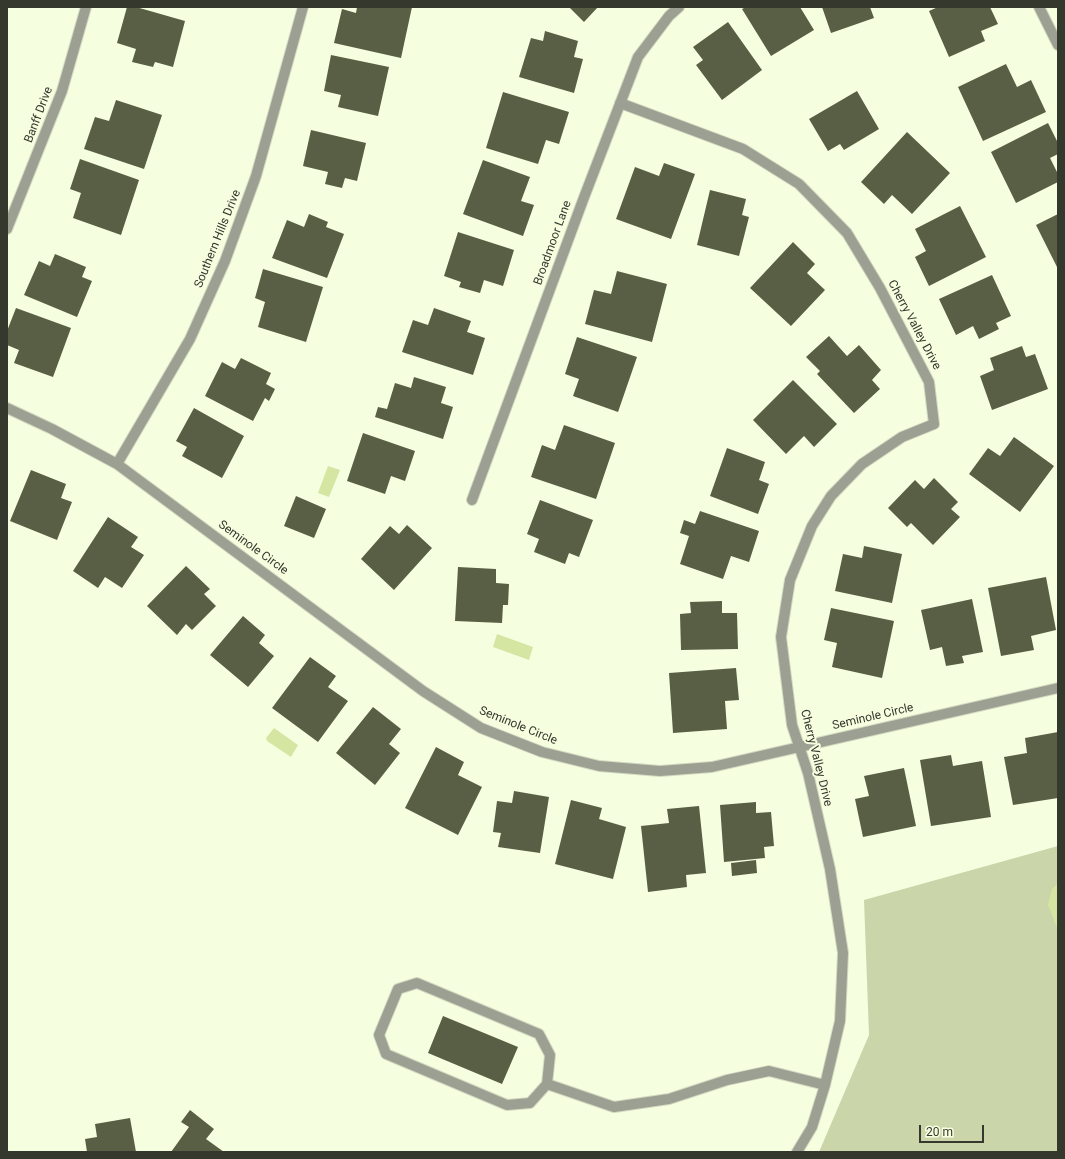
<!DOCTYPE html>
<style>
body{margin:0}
#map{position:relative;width:1065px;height:1159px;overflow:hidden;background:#f6fee0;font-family:Roboto,sans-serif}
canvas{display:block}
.frame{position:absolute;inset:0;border:8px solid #35382d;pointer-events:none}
.scale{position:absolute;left:919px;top:1125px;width:65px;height:18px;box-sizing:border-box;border:2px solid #35382d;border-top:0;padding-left:5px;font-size:12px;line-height:14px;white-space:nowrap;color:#35382d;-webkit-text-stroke:3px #f6fee0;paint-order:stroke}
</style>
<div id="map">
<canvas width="1065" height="1159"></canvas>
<div class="frame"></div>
<div class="scale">20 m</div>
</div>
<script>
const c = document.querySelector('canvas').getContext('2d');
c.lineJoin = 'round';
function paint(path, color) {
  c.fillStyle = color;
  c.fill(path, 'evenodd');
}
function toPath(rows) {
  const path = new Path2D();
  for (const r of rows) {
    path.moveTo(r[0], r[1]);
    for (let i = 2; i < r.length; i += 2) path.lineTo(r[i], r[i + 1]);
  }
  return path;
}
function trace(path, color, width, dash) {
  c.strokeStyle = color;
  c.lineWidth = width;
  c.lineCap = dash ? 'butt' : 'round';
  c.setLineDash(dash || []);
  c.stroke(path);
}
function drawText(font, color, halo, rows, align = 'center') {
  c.font = font + ' Roboto,sans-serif';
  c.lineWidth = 4;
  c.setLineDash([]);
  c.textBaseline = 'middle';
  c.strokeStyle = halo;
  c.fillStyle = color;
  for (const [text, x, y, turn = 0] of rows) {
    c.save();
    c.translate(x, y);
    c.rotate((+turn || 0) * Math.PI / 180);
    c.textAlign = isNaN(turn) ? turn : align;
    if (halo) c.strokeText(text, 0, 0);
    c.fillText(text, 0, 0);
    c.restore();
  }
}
paint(toPath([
 [1058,846,1058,1152,819,1152,869,1035,864,900]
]), '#cad6a9');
paint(toPath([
 [328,466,340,470,329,497,318,493],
 [497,634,533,647,529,660,493,647],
 [274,728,298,745,291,757,267,741,266,738],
 [1058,883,1058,930,1048,905,1052,889]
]), '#d5e6a2');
paint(toPath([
 [127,7,136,7,185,21,173,67,155,62,153,67,132,62,136,49,117,43],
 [357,7,412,7,401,58,334,43,342,9,356,13],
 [569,7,598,7,584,22],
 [746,7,800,7,814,30,771,56,742,9],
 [822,7,870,7,874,18,831,33],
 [938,7,990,7,998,24,981,31,985,41,949,57,929,11],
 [728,22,762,70,722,100,696,65,703,60,693,47],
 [545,31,578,41,574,57,583,59,574,93,519,77,531,38,543,41],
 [331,55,389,67,378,116,338,107,341,95,324,91],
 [1006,64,1017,87,1031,80,1046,112,983,141,958,87],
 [857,91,879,129,844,150,840,144,828,151,809,119],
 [503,92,569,112,559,144,546,140,538,164,486,148],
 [116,100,162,115,144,169,84,149,95,117,109,121],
 [1048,123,1058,143,1058,154,1050,158,1058,174,1058,182,1016,203,991,152],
 [311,130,366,143,357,181,345,178,342,188,325,184,328,172,303,166],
 [907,132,950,173,912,214,892,195,884,204,861,182],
 [80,159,139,180,121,235,73,218,81,193,70,189],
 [483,160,530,177,521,201,534,205,523,236,463,214],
 [664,163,695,174,671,239,616,219,635,167,659,176],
 [710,190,746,199,742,215,749,217,739,256,697,245],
 [960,206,986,257,929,286,915,257,926,251,915,229],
 [309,214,328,222,326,227,344,234,327,278,272,258,287,220,304,227],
 [1058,214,1058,269,1036,225],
 [458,232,514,250,503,286,484,280,480,293,459,287,461,282,444,276],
 [793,242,815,264,807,273,825,290,791,326,750,288],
 [55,254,86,267,82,277,92,281,77,317,24,295,39,261,50,266],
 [263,269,323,287,306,342,258,327,265,302,255,298],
 [617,271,667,284,652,342,585,324,594,290,611,294],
 [992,275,1011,316,996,323,999,329,979,339,973,326,956,335,939,299],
 [16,308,71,328,53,377,14,363,19,350,7,345,7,331],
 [434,308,471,321,467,332,485,338,473,375,402,352,413,320,428,325],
 [829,336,847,356,859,345,881,370,872,380,880,389,854,413,817,374,820,371,806,357],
 [577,337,637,357,618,412,573,396,579,379,565,374],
 [1022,346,1026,357,1035,354,1048,389,992,410,980,376,994,370,990,358],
 [241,358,271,373,266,384,275,389,269,401,265,398,253,421,205,396,222,362,235,369],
 [414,377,446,387,441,403,453,407,443,439,375,417,378,407,387,409,395,383,411,388],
 [793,380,837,424,814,447,804,436,786,454,753,420],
 [194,408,244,436,222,478,182,456,187,447,176,441],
 [564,425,615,443,596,499,531,477,542,445,555,450],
 [363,433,415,451,405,481,391,476,385,494,347,481],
 [1014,437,1054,466,1020,512,969,474,988,448,1000,456],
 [727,448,765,462,759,480,769,484,758,514,710,496],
 [31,470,66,484,61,498,72,502,57,540,10,521],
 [934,478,958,502,951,509,960,517,933,545,911,523,907,527,888,508,915,480,924,489],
 [296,496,326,509,314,538,284,526],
 [540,500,593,520,579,557,569,553,565,564,534,552,539,539,527,534],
 [700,511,759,531,749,562,731,556,723,579,680,564,689,536,680,533,684,520,695,524],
 [108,517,138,537,131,547,144,555,122,588,105,577,98,588,73,571],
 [407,525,432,548,394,590,361,559,390,526,399,534],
 [864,546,902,554,892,603,835,591,843,554,862,558],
 [186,566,210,589,204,594,216,606,192,630,186,624,177,635,147,606],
 [458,567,496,569,496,583,509,584,508,605,503,605,502,623,455,621],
 [1046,577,1056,630,1031,636,1034,650,1001,656,988,588],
 [972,599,983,652,962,656,964,663,946,666,942,647,930,650,921,610],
 [722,601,722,613,737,613,738,649,681,650,680,614,691,613,690,602],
 [831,608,894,621,882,678,832,667,837,643,824,640],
 [243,616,265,635,259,643,274,656,248,687,210,655],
 [310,657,336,676,328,687,348,701,318,742,272,708],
 [736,668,739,700,725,701,727,729,673,733,669,673],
 [373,707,401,729,389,744,400,753,375,785,336,753],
 [1058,732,1058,798,1013,805,1004,757,1027,753,1025,738],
 [436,747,464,762,458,775,482,787,458,835,405,808],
 [951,755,953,766,982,761,991,817,931,826,920,760],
 [904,768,916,826,863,837,855,799,869,796,864,776],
 [514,791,549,797,540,853,498,847,501,833,493,832,497,801,512,803],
 [571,800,602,808,599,819,626,827,613,879,555,864],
 [756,802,756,813,771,812,774,846,764,847,765,858,724,862,720,805],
 [699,806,706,873,686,875,687,887,648,892,641,826,669,823,667,809],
 [756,860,757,873,732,876,731,863],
 [443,1016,518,1047,502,1084,428,1053],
 [190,1110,214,1129,206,1139,224,1152,171,1152,189,1127,181,1122],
 [130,1118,136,1152,87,1152,85,1139,97,1137,95,1124]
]), '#585f45');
const minor = toPath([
 [1039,7,1058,45],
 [620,103,743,149,799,184,847,233,880,288,929,382,934,424,902,437,862,464,831,496,812,526,790,580,781,637,792,725,808,773,830,869,843,953,840,1021,825,1085,812,1127,797,1152],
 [7,229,62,91,86,7],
 [7,408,52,429,117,464,423,691,481,728,542,752,599,766,660,771,712,767,1058,688],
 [117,464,190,339,225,261,256,176,303,7],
 [472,500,583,200,638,57,669,16,679,7],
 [547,1084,530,1103,507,1105,386,1054,379,1035,398,989,417,983,539,1034,550,1055,547,1084,614,1107,669,1099,727,1080,769,1071,825,1085]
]);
trace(minor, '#d3dac0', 12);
trace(minor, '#9ca093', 10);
drawText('12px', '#35382d', '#f6fee0', [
 ["Banff Drive",39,115,-69],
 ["Southern Hills Drive",218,239,-68],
 ["Broadmoor Lane",553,243,-70],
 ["Cherry Valley Drive",914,325,62],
 ["Seminole Circle",253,548,36],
 ["Seminole Circle",873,717,-13],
 ["Seminole Circle",518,726,22],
 ["Cherry Valley Drive",816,758,76]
]);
</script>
